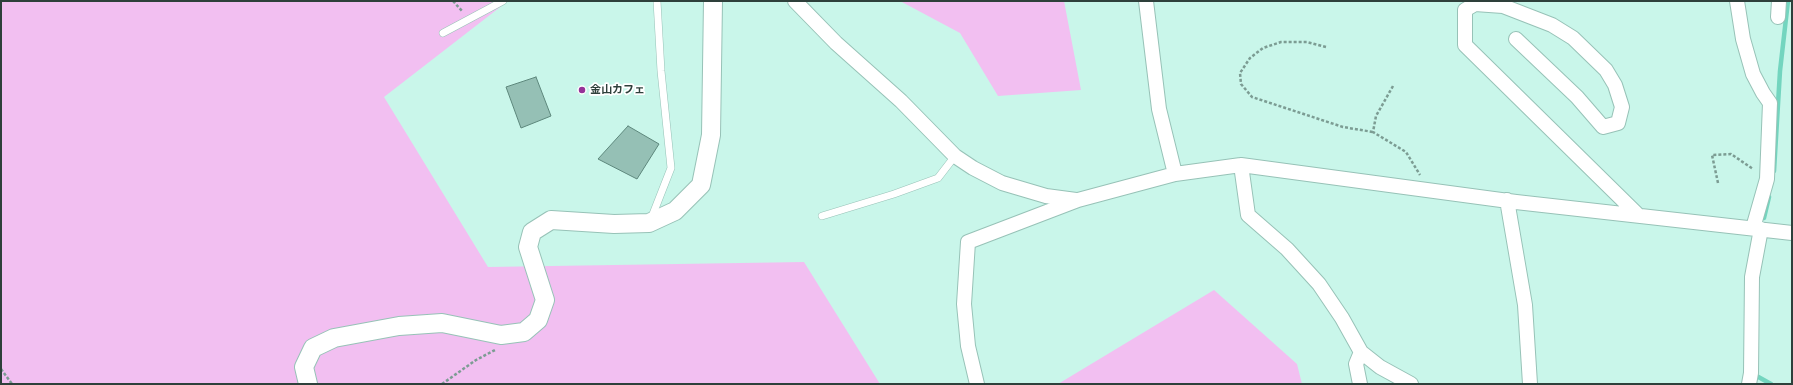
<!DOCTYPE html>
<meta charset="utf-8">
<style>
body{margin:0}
#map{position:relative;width:1793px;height:385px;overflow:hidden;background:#c9f6ea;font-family:"DejaVu Sans",sans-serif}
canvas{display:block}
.frame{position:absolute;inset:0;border:2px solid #2e403b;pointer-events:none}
</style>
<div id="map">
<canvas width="1793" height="385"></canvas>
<div class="frame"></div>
</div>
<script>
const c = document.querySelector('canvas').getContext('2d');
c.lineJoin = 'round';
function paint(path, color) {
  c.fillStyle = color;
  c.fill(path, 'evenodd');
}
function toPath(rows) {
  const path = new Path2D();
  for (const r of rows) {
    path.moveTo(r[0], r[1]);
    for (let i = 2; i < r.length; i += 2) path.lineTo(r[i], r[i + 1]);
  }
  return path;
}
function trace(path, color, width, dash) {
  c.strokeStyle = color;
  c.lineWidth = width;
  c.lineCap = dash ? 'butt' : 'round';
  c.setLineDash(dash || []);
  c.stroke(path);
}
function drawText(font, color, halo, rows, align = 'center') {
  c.font = font + ' "DejaVu Sans","Noto Sans JP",sans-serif';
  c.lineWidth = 3.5;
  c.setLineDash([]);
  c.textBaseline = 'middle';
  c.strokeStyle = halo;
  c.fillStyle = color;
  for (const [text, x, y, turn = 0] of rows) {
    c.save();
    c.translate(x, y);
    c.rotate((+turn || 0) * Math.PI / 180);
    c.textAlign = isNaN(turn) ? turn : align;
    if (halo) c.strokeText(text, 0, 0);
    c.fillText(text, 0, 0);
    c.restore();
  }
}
paint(toPath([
 [1,1,508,1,384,97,488,267,804,262,880,384,1,384],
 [900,1,1064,1,1081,90,998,96,960,33],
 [1214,290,1297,364,1302,384,1058,384]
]), '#f2bff1');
trace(toPath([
 [1774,171,1780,71,1788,1],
 [1764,218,1769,197],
 [1753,374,1771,384]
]), '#73d5bf', 4.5);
const building = toPath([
 [536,77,551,116,521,128,506,87,536,77],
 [628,126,659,144,637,179,598,159,628,126]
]);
paint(building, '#95c0b5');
trace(building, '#5d877c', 1);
const service = toPath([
 [443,33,503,1],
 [822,216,894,194,938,178,955,156],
 [651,219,671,168,661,71,657,1]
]);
const minor = toPath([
 [795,1,836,43,901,101,955,156,973,168,1002,183,1046,196,1076,200],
 [1146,1,1159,109,1175,174],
 [1737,1,1743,39,1753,74,1763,93,1770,103,1767,179,1753,228],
 [1778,17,1779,1],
 [1516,39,1577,97,1603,127,1618,123,1622,107,1615,85,1606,70,1573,38,1552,25,1503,6,1475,4,1465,10,1465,45,1637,214],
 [1241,165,1248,215,1287,249,1319,284,1342,318,1361,352,1356,364,1360,384],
 [1507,200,1525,305,1530,384],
 [1361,352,1380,367,1411,384],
 [977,384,968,346,964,304,968,242,1078,200,1175,174,1241,165,1516,202,1792,233],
 [1749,384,1751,373,1752,277,1761,229]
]);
const tertiary = toPath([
 [308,384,304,367,313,348,334,338,399,326,442,323,501,335,524,332,538,320,545,300,528,247,532,232,551,220,614,224,649,223,675,211,701,185,711,135,713,1]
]);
trace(service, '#97c2b7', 8);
trace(minor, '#97c2b7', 16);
trace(tertiary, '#97c2b7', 20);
trace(toPath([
 [453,1,462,11],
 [1326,47,1307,42,1281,42,1263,48,1250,58,1240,73,1241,84,1252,97,1343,127,1373,132],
 [1393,86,1376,116,1373,132,1406,152,1420,175],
 [1718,183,1712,155,1731,154,1753,169],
 [1,369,12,384],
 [442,384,476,360,495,350]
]), '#7c9c93', 2.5, [3, 2]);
trace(service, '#fff', 7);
trace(minor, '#fff', 14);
trace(tertiary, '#fff', 18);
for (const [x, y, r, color] of [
 [582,90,4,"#953198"]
]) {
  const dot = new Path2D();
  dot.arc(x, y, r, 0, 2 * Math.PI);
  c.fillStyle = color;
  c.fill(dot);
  trace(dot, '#fff', 1.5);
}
drawText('bold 11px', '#2e403b', '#fff', [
 ["金山カフェ",590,90]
], 'left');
</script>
